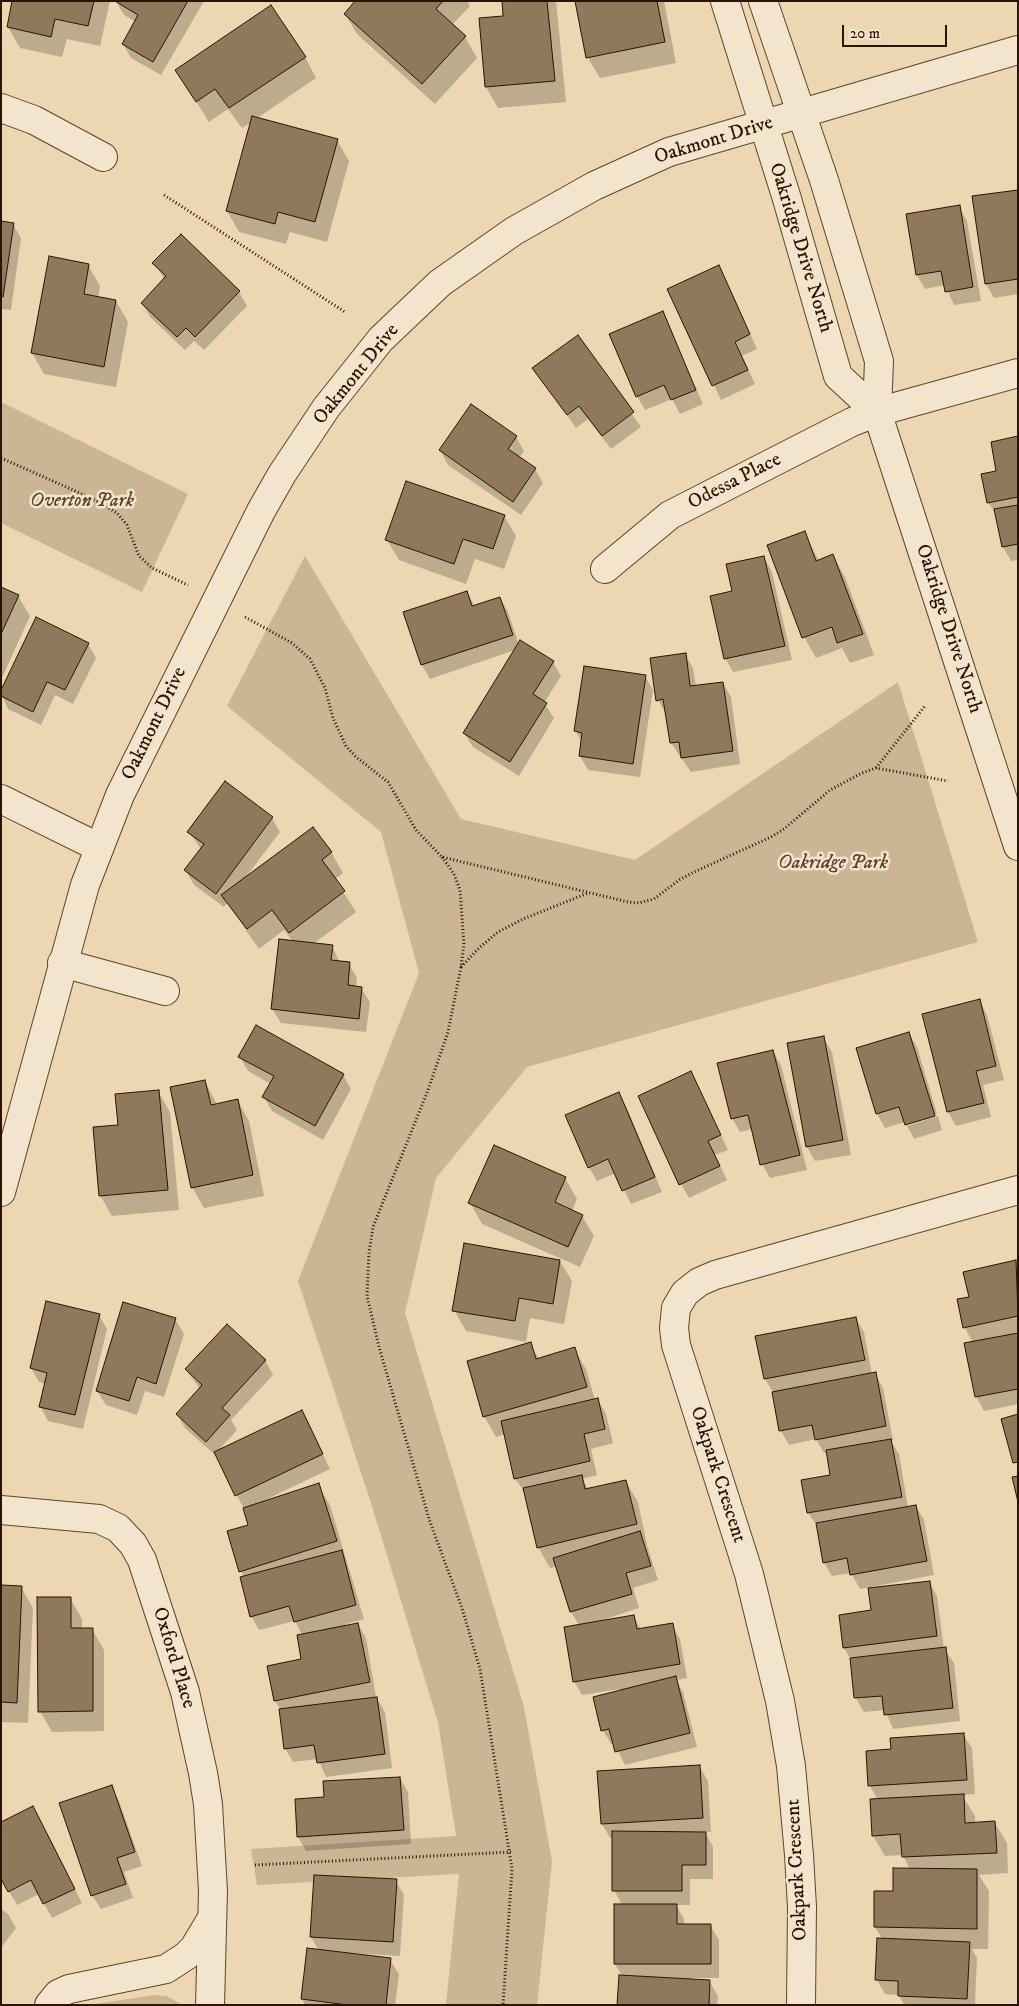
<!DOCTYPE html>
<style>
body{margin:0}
#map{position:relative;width:1019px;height:2006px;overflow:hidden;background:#edd6b2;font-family:"IM FELL DW Pica",serif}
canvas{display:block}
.frame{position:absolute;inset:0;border:2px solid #2c1300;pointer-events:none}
.scale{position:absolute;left:842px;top:25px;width:105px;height:22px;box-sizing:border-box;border:2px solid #2c1300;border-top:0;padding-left:6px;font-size:15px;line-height:18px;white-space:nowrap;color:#2c1300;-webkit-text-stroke:4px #f3e4cd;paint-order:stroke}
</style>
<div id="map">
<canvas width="1019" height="2006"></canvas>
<div class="frame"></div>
<div class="scale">20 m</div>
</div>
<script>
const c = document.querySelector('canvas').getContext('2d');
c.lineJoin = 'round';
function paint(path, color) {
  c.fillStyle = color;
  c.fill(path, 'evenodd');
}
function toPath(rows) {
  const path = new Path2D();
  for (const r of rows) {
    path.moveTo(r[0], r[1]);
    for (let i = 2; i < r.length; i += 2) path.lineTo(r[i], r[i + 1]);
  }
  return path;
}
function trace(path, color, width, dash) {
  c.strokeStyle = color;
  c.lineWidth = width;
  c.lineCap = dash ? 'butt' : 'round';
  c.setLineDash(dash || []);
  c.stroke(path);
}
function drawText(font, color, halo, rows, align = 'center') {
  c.font = font + ' "IM FELL DW Pica",serif';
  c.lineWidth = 5;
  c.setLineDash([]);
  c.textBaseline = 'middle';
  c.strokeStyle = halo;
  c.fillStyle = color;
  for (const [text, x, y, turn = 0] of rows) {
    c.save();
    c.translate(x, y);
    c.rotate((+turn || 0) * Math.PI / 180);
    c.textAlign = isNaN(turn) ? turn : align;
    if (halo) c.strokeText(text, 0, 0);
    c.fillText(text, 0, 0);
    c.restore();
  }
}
paint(toPath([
 [1,402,188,494,142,592,1,523],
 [305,556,461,819,635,860,898,682,978,942,527,1067,436,1178,405,1313,524,1707,552,1861,537,2005,446,2005,459,1874,257,1885,251,1849,456,1836,438,1722,371,1503,298,1281,419,973,381,832,227,706],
 [154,1995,167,1996,182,2005,89,2005]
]), '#ccb594');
paint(toPath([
 [14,1,110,1,100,46,67,39,62,57,20,48,8,27],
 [116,1,204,1,161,75,131,58,123,44,136,22,124,15],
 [357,1,467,1,470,6,452,25,465,37,477,58,435,104,357,34,345,14],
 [503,1,556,1,566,102,498,108,486,87,480,19,505,17],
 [576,1,664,1,676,63,600,78,588,58],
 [305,57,316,78,256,119,337,140,349,161,327,242,290,232,286,244,239,232,227,211,252,122,242,128,228,109,209,122,177,71],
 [1018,191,1018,294,994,298,986,284],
 [959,207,967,221,981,301,954,305,945,285,925,289,917,275],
 [1,222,13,224,21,238,11,310,1,309],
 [181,236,239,292,247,306,204,350,194,341,185,350,150,317,142,303,165,280,154,263],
 [88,265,100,286,98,298,116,301,128,322,116,387,44,374,32,353],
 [726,281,757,349,742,356,755,384,721,400,669,290],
 [662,313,703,404,680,414,672,399,645,410,637,396],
 [577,337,641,427,611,449,588,419,576,428,534,368],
 [516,437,524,451,519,458,535,469,543,483,521,515,448,465,440,450],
 [1018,438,1018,560,1011,561,1003,547,997,516,988,502,998,472],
 [504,516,516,536,504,569,475,559,466,584,399,560,387,540],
 [804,532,819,561,833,556,845,577,874,655,850,663,842,648,816,658,804,637,769,546],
 [764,557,772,572,792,660,733,672,725,658,734,592],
 [1,588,18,596,30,616,1,680],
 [467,592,475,607,500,598,508,612,519,645,553,662,561,676,544,703,554,718,519,776,473,747,464,733,515,650,430,679,422,665],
 [88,644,96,658,73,704,55,695,41,725,8,709,1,693],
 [685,654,693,668,696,687,723,683,731,697,740,764,691,772,671,743,666,714,658,700],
 [645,676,653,690,640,777,588,770,580,756,582,743,576,731],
 [272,818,280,832,246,877,331,852,343,873,335,879,356,912,313,944,332,946,340,963,349,964,357,978,356,987,361,988,370,1002,366,1032,281,1023,272,1009,293,942,284,930,259,949,227,903,224,907,194,885,186,871,201,849,189,832],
 [979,1000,987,1015,1004,1080,983,1085,991,1117,956,1126,948,1112,923,1014],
 [909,1033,917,1047,937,1114,907,1123,907,1126,938,1116,942,1130,914,1139,905,1122,885,1128,877,1114,857,1049],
 [824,1038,832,1052,851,1155,815,1161,807,1147,789,1044],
 [773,1051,781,1065,807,1170,770,1178,762,1164,753,1129,740,1132,732,1118],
 [240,1057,343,1075,351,1089,323,1140,272,1111,264,1097,271,1084,248,1071],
 [205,1081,217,1105,238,1101,249,1121,264,1196,204,1208,192,1187],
 [698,1087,728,1150,715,1155,727,1180,689,1198,681,1184],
 [158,1091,170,1112,179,1210,112,1216,100,1195,119,1126],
 [619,1094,627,1108,662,1192,631,1204,616,1173,597,1181,589,1167],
 [565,1178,577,1199,572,1211,582,1216,594,1236,580,1267,482,1224,470,1203],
 [560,1261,572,1281,564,1324,530,1318,526,1342,466,1331,454,1310],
 [1016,1262,1018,1265,1018,1332,1014,1333,1014,1335,1018,1334,1018,1404,984,1411,976,1396,973,1343,965,1328,958,1300,970,1297],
 [99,1315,107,1329,83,1429,48,1421,40,1406,46,1384,39,1382,31,1368],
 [856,1318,864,1332,872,1374,875,1374,883,1388,893,1440,891,1441,899,1454,908,1507,916,1506,924,1520,934,1575,860,1589,851,1573,832,1576,824,1562,818,1527,808,1513,803,1481,832,1476,828,1453,824,1453,816,1439,789,1445,781,1431,774,1394,765,1379,757,1337],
 [175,1319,184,1334,164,1397,145,1391,137,1415,106,1405,97,1391],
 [530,1344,539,1359,574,1349,586,1369,595,1400,598,1400,606,1414,613,1443,591,1449,597,1475,582,1479,589,1490,626,1482,638,1502,647,1545,658,1580,633,1588,639,1608,597,1622,634,1616,641,1630,672,1625,680,1639,687,1678,676,1680,683,1692,697,1747,625,1765,614,1743,611,1744,603,1730,620,1689,582,1695,574,1681,579,1625,571,1612,557,1566,550,1568,538,1547,525,1492,515,1479,505,1434,496,1437,484,1416],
 [265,1360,273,1375,231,1420,237,1430,218,1451,309,1426,330,1469,263,1501,318,1485,330,1505,364,1619,346,1624,346,1626,358,1624,366,1638,376,1697,385,1712,392,1768,326,1777,318,1759,293,1762,285,1748,280,1709,275,1701,303,1660,302,1635,295,1621,259,1630,251,1616,244,1577,241,1571,249,1526,245,1511,216,1454,215,1455,185,1428,177,1414,200,1389,186,1370],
 [929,1582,937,1596,944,1649,954,1663,960,1721,893,1729,885,1710,864,1712,856,1698,851,1660,844,1648,872,1611],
 [1,1586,21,1587,33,1608,28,1723,1,1722],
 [70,1598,82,1619,82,1629,92,1629,104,1650,104,1731,52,1732,40,1711],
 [963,1734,972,1748,975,1794,962,1795,975,1816,975,1824,995,1823,1007,1843,1008,1873,979,1875,989,1891,988,1949,972,1949,977,1958,975,2005,904,2005,899,1995,885,1994,877,1980,882,1939,875,1927,894,1893,910,1870,903,1855,885,1856,873,1836,878,1800,870,1786,892,1751],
 [700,1767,708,1781,711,1832,705,1832,713,1847,713,1879,690,1879,690,1905,676,1905,684,1919,684,1925,710,1925,719,1940,719,1978,690,1978,690,1980,709,1981,718,1996,717,2005,619,2005,622,1976,615,1964,622,1905,614,1890,613,1838,610,1838,602,1824],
 [400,1778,408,1792,411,1844,306,1851,298,1837,325,1798],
 [111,1787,119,1801,142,1866,124,1872,133,1898,101,1909,92,1895],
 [41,1821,82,1903,52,1918,39,1894,17,1905,9,1891],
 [396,1881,404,1895,400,1956,351,1953,351,1955,390,1960,399,1974,395,2005,305,2005,302,1999,319,1951,311,1937],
 [1,1909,8,1914,16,1928,1,1948]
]), '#0003');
const building = toPath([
 [12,1,94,1,88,26,55,19,51,37,7,27,12,1],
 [115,1,188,1,153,62,122,44,138,15,115,1],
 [355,1,443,1,436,9,466,36,422,84,344,14,355,1],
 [502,1,547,1,555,81,485,87,479,18,503,16,502,1],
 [575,1,657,1,665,42,586,58,575,1],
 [271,5,306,57,229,108,215,89,196,102,175,70,271,5],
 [252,116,338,139,315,222,278,212,275,224,226,211,252,116],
 [1018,190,1018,279,985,284,972,196,1018,190],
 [960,205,973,287,945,292,941,271,916,275,906,214,960,205],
 [1,221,14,223,3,297,1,296,1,221],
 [181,234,240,291,195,337,186,328,177,337,141,303,166,276,152,263,181,234],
 [49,256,89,264,84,294,116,300,104,367,31,353,49,256],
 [719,265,750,334,735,342,748,370,712,386,667,289,719,265],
 [663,311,696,390,671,400,664,385,636,397,609,334,663,311],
 [578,335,634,412,602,436,579,406,567,415,532,368,578,335],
 [471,404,517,436,508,449,536,468,513,502,439,450,471,404],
 [1018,436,1018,497,987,503,981,474,996,471,991,442,1018,436],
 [406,481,505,515,493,549,463,539,454,564,385,540,406,481],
 [1018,505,1018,544,1002,547,994,509,1018,505],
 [805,531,816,561,833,554,863,634,837,643,832,627,802,638,767,545,805,531],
 [764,556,785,646,724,659,710,596,732,591,726,564,764,556],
 [1,587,19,595,1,634,1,587],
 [467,591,472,606,500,597,513,635,421,665,403,612,467,591],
 [36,617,89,643,65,690,47,682,33,712,1,696,1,690,36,617],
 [520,640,554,661,533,694,547,703,510,762,463,733,520,640],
 [686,653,690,686,723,682,733,751,681,758,679,742,670,743,663,699,656,701,650,658,686,653],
 [584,666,646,675,633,764,579,756,582,733,574,731,584,666],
 [225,781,273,817,216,894,184,870,204,844,187,832,225,781],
 [313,827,332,852,322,860,345,891,289,933,272,910,247,929,221,895,313,827],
 [279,939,333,945,331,960,350,962,348,985,362,987,359,1019,271,1009,279,939],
 [980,999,996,1066,976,1071,984,1103,947,1112,922,1014,980,999],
 [256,1025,344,1074,315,1126,262,1097,274,1076,238,1057,256,1025],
 [909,1032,935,1116,905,1125,899,1107,876,1114,856,1048,909,1032],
 [824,1036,843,1140,806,1147,787,1043,824,1036],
 [773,1050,800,1155,760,1165,748,1115,731,1119,717,1063,773,1050],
 [691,1071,721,1135,708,1141,720,1166,679,1185,638,1096,691,1071],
 [205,1080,211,1105,238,1099,253,1175,191,1188,170,1087,205,1080],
 [159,1090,168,1190,99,1196,93,1127,118,1125,115,1094,159,1090],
 [619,1092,655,1177,622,1191,608,1159,588,1168,565,1115,619,1092],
 [494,1145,566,1177,555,1202,583,1215,568,1247,468,1203,494,1145],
 [464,1243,560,1260,553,1304,519,1298,515,1321,452,1311,464,1243],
 [1016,1260,1018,1316,963,1328,957,1299,969,1297,963,1272,1016,1260],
 [46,1301,100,1314,75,1415,39,1407,47,1373,30,1368,46,1301],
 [123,1302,176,1318,156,1384,137,1377,129,1401,96,1391,123,1302],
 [856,1317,865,1360,764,1379,755,1336,856,1317],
 [227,1324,266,1360,222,1408,230,1415,206,1442,176,1414,202,1385,185,1369,227,1324],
 [1018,1333,1018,1389,975,1397,964,1343,1018,1333],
 [531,1342,536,1359,575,1347,587,1387,483,1417,467,1361,531,1342],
 [876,1372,886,1426,815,1440,812,1425,779,1431,772,1392,876,1372],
 [598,1398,605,1429,584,1434,590,1461,514,1479,501,1421,598,1398],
 [302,1410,323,1454,235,1496,214,1452,302,1410],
 [1018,1414,1018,1462,1013,1463,1001,1419,1018,1414],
 [891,1439,902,1497,807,1513,801,1480,830,1475,826,1450,891,1439],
 [582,1475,585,1489,626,1480,637,1524,537,1548,523,1488,582,1475],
 [1018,1476,1018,1502,1012,1477,1018,1476],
 [319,1483,337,1541,239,1572,227,1531,248,1525,243,1508,319,1483],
 [916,1505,927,1561,850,1575,847,1558,823,1563,816,1523,916,1505],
 [640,1531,651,1566,626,1573,632,1594,570,1612,553,1558,640,1531],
 [342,1550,356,1605,294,1622,289,1606,250,1617,240,1577,342,1550],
 [930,1581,937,1636,843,1648,839,1615,871,1610,868,1588,930,1581],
 [1,1585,22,1586,17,1703,1,1702,1,1585],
 [37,1597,71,1597,71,1628,93,1628,93,1711,38,1712,37,1597],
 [634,1615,637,1629,673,1623,680,1664,573,1682,564,1627,634,1615],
 [358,1623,370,1682,274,1701,267,1666,301,1659,297,1635,358,1623],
 [946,1647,953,1708,884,1715,882,1696,854,1698,850,1658,946,1647],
 [676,1676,690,1733,615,1752,609,1729,601,1731,593,1697,676,1676],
 [377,1697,385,1754,317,1763,314,1745,284,1749,279,1709,377,1697],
 [964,1733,967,1780,868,1786,866,1751,891,1749,890,1738,964,1733],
 [700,1765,703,1818,601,1824,597,1771,700,1765],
 [400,1777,404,1830,297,1837,295,1799,324,1797,323,1781,400,1777],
 [112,1785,135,1852,117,1858,126,1884,91,1896,59,1803,112,1785],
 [964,1794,965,1823,995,1821,997,1853,902,1857,900,1834,872,1836,870,1799,964,1794],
 [33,1806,75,1889,43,1904,31,1880,8,1892,1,1879,1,1822,33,1806],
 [612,1831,706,1832,706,1865,682,1865,682,1891,612,1891,612,1831],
 [893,1868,977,1869,977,1929,874,1927,874,1891,893,1891,893,1868],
 [314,1875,397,1879,393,1942,310,1937,314,1875],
 [614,1904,677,1904,677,1924,711,1924,711,1964,614,1964,614,1904],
 [877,1938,970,1942,967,1999,898,1996,898,1981,875,1980,877,1938],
 [307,1948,391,1958,386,2005,348,2005,301,1999,307,1948],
 [619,1975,710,1980,709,2005,617,2005,619,1975]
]);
paint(building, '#90785d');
trace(building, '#2c1300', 1);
const minor = toPath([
 [1,108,34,120,103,157],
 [605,569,670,515,852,422,877,412,1018,373],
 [1,799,98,847],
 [62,963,165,991],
 [1,1510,99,1519,118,1528,133,1544,142,1560,185,1692,203,1773,208,1804,213,1891,210,2005],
 [49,2005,58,1994,69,1989,166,1969,186,1956,194,1948,212,1918],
 [801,2005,802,1907,799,1855,791,1766,780,1701,749,1574,676,1345,674,1328,676,1308,685,1293,699,1282,715,1275,1018,1190]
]);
const tertiary = toPath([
 [725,1,787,199,838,376,877,412],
 [763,1,824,180,879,361,877,412,1018,846],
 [1,1192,85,885,120,795,261,511,282,474,326,408,381,339,440,283,514,231,594,186,669,152,1018,50]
]);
trace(minor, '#5c442c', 30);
trace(tertiary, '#5c442c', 30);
trace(toPath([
 [164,195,345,312],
 [1,458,91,498,117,513,127,525,139,556,152,568,188,585],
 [245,617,292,643,310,659,325,688,333,718,346,746,356,757,388,782,416,830,442,857,628,902,639,903,654,899,679,880,694,872,771,837,784,829,830,790,862,773,876,768,948,781],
 [876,768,925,706],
 [442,857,454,874,460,890,464,944,461,967,448,1032,428,1090,373,1227,369,1253,367,1296,379,1347,430,1522,462,1608,480,1669,512,1869,503,2005],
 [461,967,479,948,498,932,523,919,588,893],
 [255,1865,511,1852]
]), '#2c1300', 3, [1, 2.5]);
trace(minor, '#f3e4cd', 28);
trace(tertiary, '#f3e4cd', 28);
drawText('20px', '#2c1300', '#f3e4cd', [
 ["Oakmont Drive",714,141,-17],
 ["Oakridge Drive North",800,248,73],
 ["Oakmont Drive",357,375,-51],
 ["Odessa Place",735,482,-27],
 ["Oakridge Drive North",948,629,72],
 ["Oakmont Drive",155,724,-64],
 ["Oakpark Crescent",717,1475,72],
 ["Oxford Place",173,1658,73],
 ["Oakpark Crescent",798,1870,-93]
]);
drawText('italic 20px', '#5c442c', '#f3e4cd', [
 ["Overton Park",82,502],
 ["Oakridge Park",833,864]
]);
</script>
